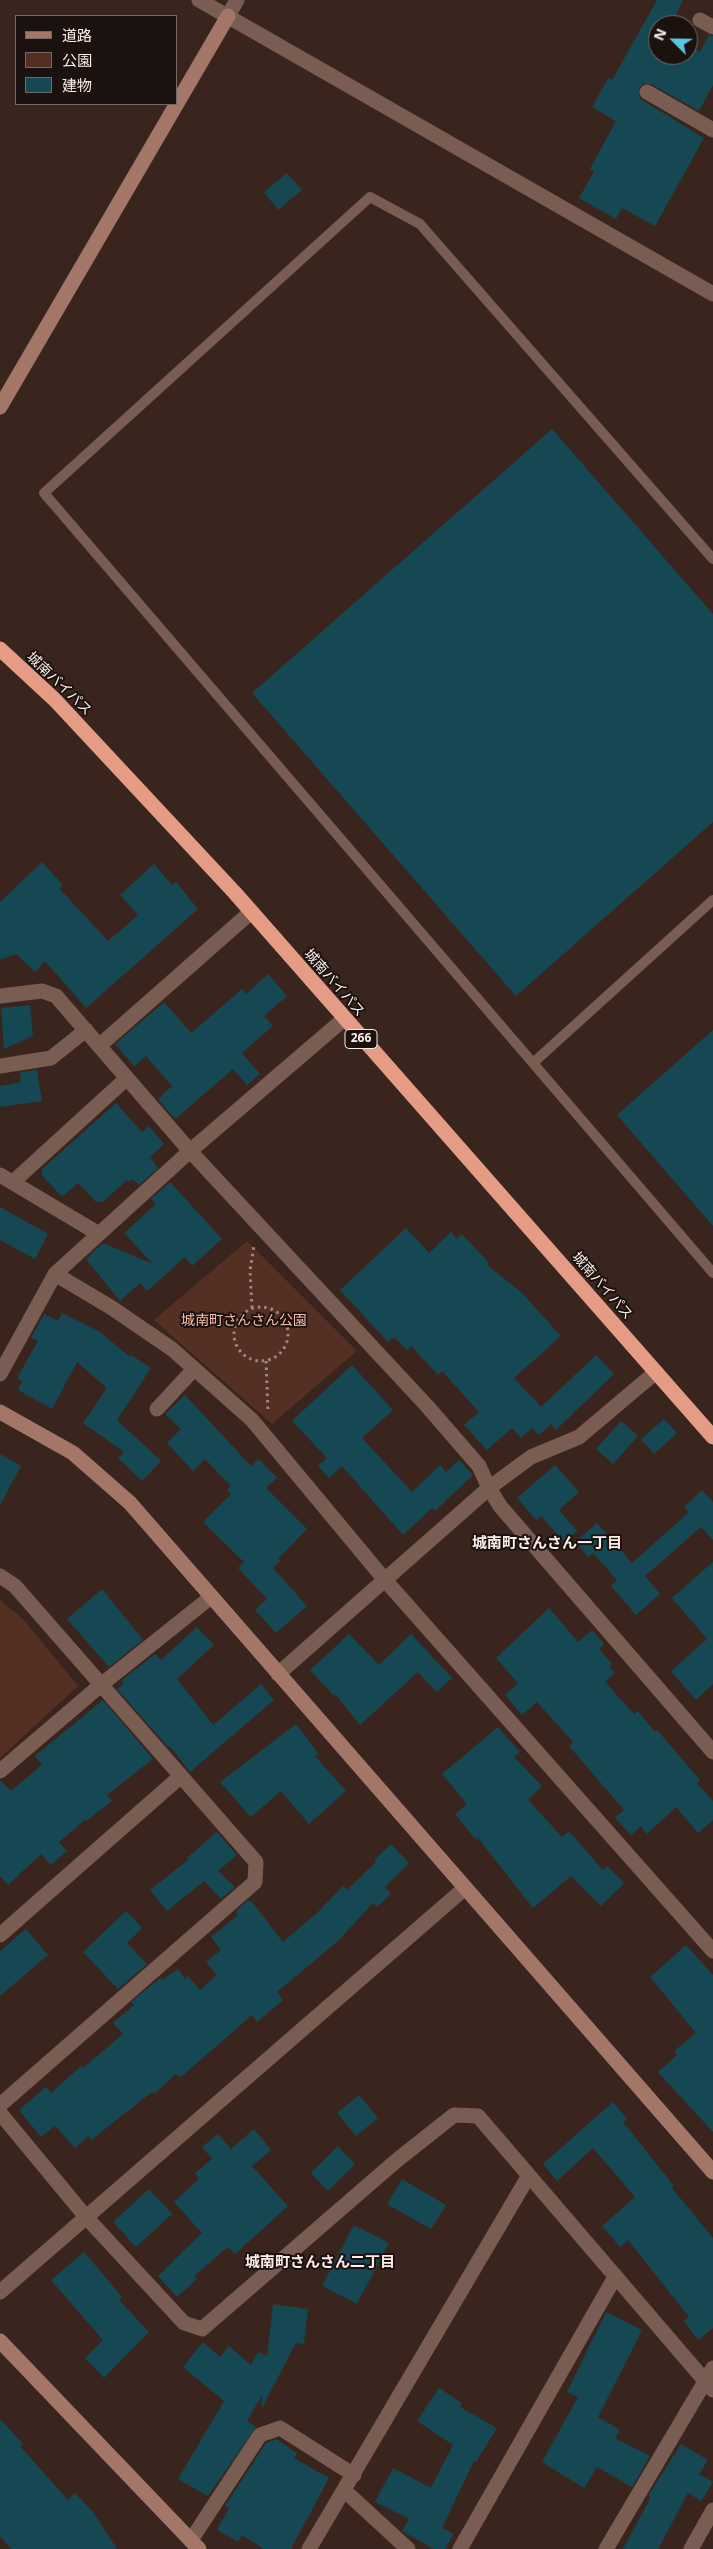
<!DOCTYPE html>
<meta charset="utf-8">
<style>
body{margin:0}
#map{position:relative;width:713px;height:2549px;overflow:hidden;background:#3a251e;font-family:"Noto Sans","Noto Sans JP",sans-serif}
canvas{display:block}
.legend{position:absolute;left:15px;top:15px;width:162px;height:90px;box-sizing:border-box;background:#1b110e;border:1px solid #756966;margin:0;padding:6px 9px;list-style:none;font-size:15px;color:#fdeee9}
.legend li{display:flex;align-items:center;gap:10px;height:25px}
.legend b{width:25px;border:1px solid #756966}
.north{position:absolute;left:648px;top:15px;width:50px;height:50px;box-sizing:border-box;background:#1b110e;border:1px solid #756966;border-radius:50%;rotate:293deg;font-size:14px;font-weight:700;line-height:20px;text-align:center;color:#fdeee9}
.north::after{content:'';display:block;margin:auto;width:18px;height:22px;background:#56c9e0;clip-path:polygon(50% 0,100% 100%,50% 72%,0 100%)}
</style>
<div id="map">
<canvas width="713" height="2549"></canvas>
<ul class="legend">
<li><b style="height:6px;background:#a47667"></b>道路</li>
<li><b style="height:14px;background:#542f23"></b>公園</li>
<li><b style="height:14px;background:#154852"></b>建物</li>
</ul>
<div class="north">N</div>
</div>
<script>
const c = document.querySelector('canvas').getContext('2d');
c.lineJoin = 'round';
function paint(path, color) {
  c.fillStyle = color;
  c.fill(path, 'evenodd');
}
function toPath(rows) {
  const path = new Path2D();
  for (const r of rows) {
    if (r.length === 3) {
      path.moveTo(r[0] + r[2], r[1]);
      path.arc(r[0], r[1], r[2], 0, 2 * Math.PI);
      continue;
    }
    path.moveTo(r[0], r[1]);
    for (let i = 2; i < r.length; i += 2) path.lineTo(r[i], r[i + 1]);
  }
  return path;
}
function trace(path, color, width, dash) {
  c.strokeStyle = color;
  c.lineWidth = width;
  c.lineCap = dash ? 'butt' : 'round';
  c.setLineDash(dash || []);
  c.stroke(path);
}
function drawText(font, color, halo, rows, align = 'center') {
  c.font = font + ' "Noto Sans","Noto Sans JP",sans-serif';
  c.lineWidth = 4;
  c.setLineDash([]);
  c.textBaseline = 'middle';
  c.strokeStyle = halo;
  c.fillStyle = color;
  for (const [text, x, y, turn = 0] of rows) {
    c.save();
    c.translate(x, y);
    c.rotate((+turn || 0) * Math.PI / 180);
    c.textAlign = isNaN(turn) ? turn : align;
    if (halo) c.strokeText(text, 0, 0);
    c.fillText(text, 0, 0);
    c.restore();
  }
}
paint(toPath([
 [247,1241,357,1351,272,1424,154,1320],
 [0,1600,23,1619,78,1686,0,1758]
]), '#542f23');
paint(toPath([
 [657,0,683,0,671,25,658,25,658,55,688,55,688,46,700,52,709,35,713,36,713,85,699,111,651,84,643,84,639,88,639,96,642,100,704,138,655,226,622,208,616,219,579,198,594,172,590,169,616,121,592,107,608,78,612,80],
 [287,173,302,190,278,210,264,192],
 [552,429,713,614,713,822,516,996,252,693],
 [42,862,63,885,59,888,108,941,138,915,120,895,154,864,172,885,176,882,198,909,86,1008,45,961,35,972,16,954,0,960,0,902],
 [268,974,287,996,264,1016,273,1026,242,1053,260,1074,247,1085,233,1069,175,1119,158,1099,172,1086,146,1056,134,1066,115,1044,164,1002,191,1033,242,989,246,994],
 [30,1005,33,1036,4,1049,1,1008],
 [713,1030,713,1226,617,1115],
 [37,1070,42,1101,0,1107,0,1086,21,1082,20,1072],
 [116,1103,142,1132,149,1126,164,1144,150,1157,158,1168,139,1185,133,1179,129,1182,127,1180,103,1202,96,1202,78,1183,62,1197,42,1175,42,1169],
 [170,1182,222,1239,192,1266,185,1257,147,1291,140,1283,120,1301,86,1259,103,1243,153,1264,124,1233,156,1204,151,1199],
 [0,1207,48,1234,35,1259,0,1240],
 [406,1228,429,1253,451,1232,457,1239,462,1234,489,1263,487,1265,521,1292,561,1336,514,1378,541,1407,596,1355,614,1374,556,1430,551,1424,539,1435,532,1428,521,1438,512,1428,487,1450,464,1425,479,1412,442,1371,438,1375,411,1346,407,1350,394,1337,388,1342,340,1290],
 [62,1313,100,1332,130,1357,131,1355,151,1368,117,1420,161,1461,142,1481,118,1458,124,1452,83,1423,107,1388,77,1362,52,1409,18,1390,22,1381,17,1378,38,1341,31,1338,44,1314,58,1321],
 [352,1365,393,1410,362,1438,412,1492,440,1465,446,1472,459,1460,473,1475,435,1511,432,1508,403,1535,342,1466,329,1478,318,1466,327,1458,292,1421],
 [185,1395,251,1466,259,1459,277,1478,266,1488,307,1529,278,1559,280,1561,273,1568,307,1606,276,1633,255,1610,267,1599,238,1568,244,1562,203,1522,231,1494,227,1490,231,1486,205,1459,193,1471,167,1443,181,1429,165,1414],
 [664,1419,677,1433,654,1454,641,1439],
 [621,1421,638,1436,613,1464,596,1449],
 [0,1454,21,1466,0,1505],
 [555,1465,579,1492,559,1510,577,1531,564,1542,541,1516,536,1520,517,1498],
 [702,1490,713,1502,713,1540,701,1527,645,1576,660,1594,636,1615,611,1586,617,1580,593,1553,588,1557,575,1542,597,1523,632,1563,689,1512,684,1507],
 [713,1562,713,1684,696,1700,671,1671,707,1639,672,1598],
 [102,1589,143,1640,109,1667,67,1619],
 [549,1608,578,1642,592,1630,604,1644,599,1649,612,1664,609,1667,615,1673,605,1682,634,1714,638,1711,655,1732,657,1730,700,1780,697,1783,713,1801,713,1820,698,1833,676,1807,647,1834,641,1826,631,1835,615,1818,624,1810,569,1746,573,1742,537,1702,522,1715,505,1695,518,1683,496,1658],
 [197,1627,214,1645,177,1679,213,1725,261,1684,274,1700,190,1772,170,1746,168,1747,117,1689,124,1684,121,1681,155,1654,161,1660],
 [349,1634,379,1665,411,1634,452,1678,437,1692,418,1672,360,1725,335,1694,334,1696,310,1670],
 [103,1700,153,1759,107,1795,112,1801,86,1821,85,1820,59,1842,67,1851,51,1865,41,1854,8,1885,0,1876,0,1780,11,1791,42,1765,35,1756],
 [296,1724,319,1754,315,1756,346,1791,309,1824,281,1791,251,1817,220,1782],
 [498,1727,520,1752,514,1757,542,1786,528,1800,562,1837,569,1831,603,1870,607,1866,624,1883,601,1906,571,1876,533,1908,478,1838,476,1840,455,1814,467,1804,442,1774],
 [217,1832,237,1855,218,1871,235,1887,221,1899,204,1881,167,1911,150,1890,188,1860,187,1858],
 [391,1844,409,1863,385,1887,391,1894,377,1907,373,1903,337,1942,277,1992,283,2000,257,2022,252,2015,181,2077,176,2074,154,2094,152,2092,91,2140,88,2136,75,2148,55,2126,41,2137,19,2110,46,2087,51,2093,81,2066,83,2068,123,2034,113,2023,134,2005,131,2002,160,1978,162,1980,178,1969,185,1979,188,1976,200,1990,217,1975,206,1962,221,1950,211,1937,238,1915,235,1912,248,1900,253,1903,283,1942,317,1913,343,1886,347,1890,376,1862,374,1860],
 [126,1911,142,1928,127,1943,147,1964,118,1989,83,1952],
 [26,1929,48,1955,0,1996,0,1951],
 [686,1945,713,1975,713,2132,658,2072,677,2055,674,2051,696,2033,650,1977],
 [359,2095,378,2118,356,2136,337,2113],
 [613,2102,627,2119,623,2122,674,2186,672,2188,713,2238,713,2328,698,2340,684,2321,689,2317,628,2240,620,2247,602,2226,635,2197,593,2148,557,2181,543,2164],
 [254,2129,271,2150,252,2166,288,2206,235,2254,228,2247,194,2276,197,2279,177,2297,158,2276,202,2233,174,2202,199,2179,195,2173,212,2159,202,2147,218,2134,231,2149],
 [338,2146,355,2164,328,2191,311,2173],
 [402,2179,446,2205,431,2229,387,2204],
 [149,2189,172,2214,136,2247,113,2222],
 [354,2225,389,2243,357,2304,322,2286],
 [84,2252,122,2297,119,2300,149,2332,104,2378,85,2358,103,2340,51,2280],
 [273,2304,308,2309,304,2344,296,2343,262,2408,262,2395,247,2421,256,2427,208,2496,178,2479,224,2401,183,2367,203,2342,220,2357,229,2346,251,2365,258,2352,267,2356],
 [606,2312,642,2330,598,2417,620,2430,615,2438,650,2456,632,2487,597,2467,584,2488,542,2462,578,2397,567,2392],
 [439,2388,462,2403,460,2407,497,2428,476,2462,474,2461,442,2528,454,2534,445,2549,434,2549,402,2531,409,2519,375,2502,393,2468,431,2488,453,2445,417,2421],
 [0,2419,23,2444,20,2446,68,2500,75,2493,93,2512,117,2549,11,2549,0,2536],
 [276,2439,297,2453,294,2458,329,2478,291,2549,264,2549,242,2535,238,2542,217,2530,229,2508,225,2506,266,2443],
 [681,2444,708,2460,699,2474,713,2482,701,2501,688,2493,658,2549,623,2549,651,2497,648,2496]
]), '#154852');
trace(toPath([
 [261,1334,27],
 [252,1308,250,1270,254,1246],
 [266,1361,268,1412]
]), '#9c8a84', 3, [2.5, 4]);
trace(toPath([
 [713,559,420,224,370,197,44,493,713,1273],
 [533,1063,713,900]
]), '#795c52', 10);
trace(toPath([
 [199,0,713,294],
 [228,16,237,0],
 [700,20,713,27],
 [647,92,713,130],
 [0,996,42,991,56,996,190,1151,427,1406,479,1466,489,1488,500,1506,713,1752],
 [99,1046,251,912],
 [0,1066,51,1058,86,1030],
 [0,1175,99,1234],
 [13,1182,127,1078],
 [55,1274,112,1308,172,1349,252,1420,385,1580,713,1951],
 [0,1374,55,1274,190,1151,344,1019],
 [157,1409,194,1369],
 [0,1576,15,1586,256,1862,255,1882,0,2105],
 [278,1674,489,1488,531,1457,579,1437,656,1372],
 [0,1771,102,1684,211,1597],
 [0,1935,181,1776],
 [0,2113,86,2217,184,2323,202,2329,396,2161,454,2115,478,2116,713,2390],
 [0,2292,465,1888],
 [345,2491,408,2549],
 [191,2540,260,2435,280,2428,354,2475],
 [309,2549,528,2177],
 [460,2549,615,2277],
 [606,2549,713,2368],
 [691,2549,713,2510]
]), '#795c52', 15);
trace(toPath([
 [0,407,228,16],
 [0,1412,73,1453,130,1503,713,2172],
 [0,2341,199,2549]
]), '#a47667', 15);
trace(toPath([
 [0,649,55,700,235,893,713,1437]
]), '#e49c85', 15);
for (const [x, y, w] of [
 [361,1039,32]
]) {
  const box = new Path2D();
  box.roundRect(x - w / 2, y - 9.5, w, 19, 4);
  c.fillStyle = '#1b110e';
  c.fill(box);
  trace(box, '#fdeee9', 1);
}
drawText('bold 12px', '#fdeee9', null, [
 ["266",361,1039]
]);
drawText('14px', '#fdeee9', '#1b110e', [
 ["城南バイパス",59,684,44],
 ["城南バイパス",334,983,49],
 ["城南バイパス",602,1286,49]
]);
drawText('14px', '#f9beab', '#1b110e', [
 ["城南町さんさん公園",244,1321]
]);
drawText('bold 15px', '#fdeee9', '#1b110e', [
 ["城南町さんさん一丁目",547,1544],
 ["城南町さんさん二丁目",320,2263]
]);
</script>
